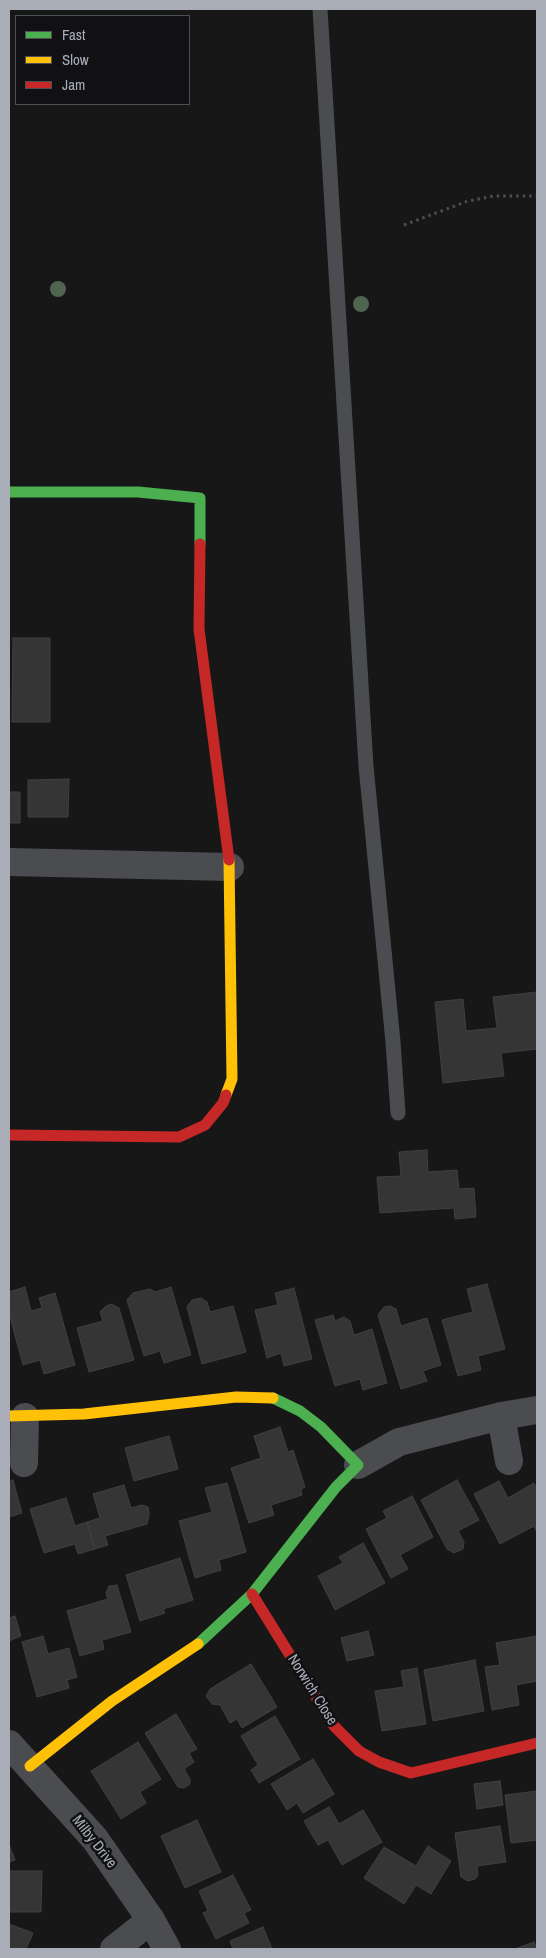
<!DOCTYPE html>
<style>
body{margin:0}
#map{position:relative;width:546px;height:1958px;overflow:hidden;background:#171717;font-family:"Archivo Narrow",sans-serif}
canvas{display:block}
.frame{position:absolute;inset:0;border:10px solid #a8adb8;pointer-events:none}
.legend{position:absolute;left:15px;top:15px;width:175px;height:90px;box-sizing:border-box;background:#111113;border:1px solid #4d4f55;margin:0;padding:6px 9px;list-style:none;font-size:15px;color:#a8adb8}
.legend li{display:flex;align-items:center;gap:10px;height:25px}
.legend b{width:25px;border:1px solid #4d4f55}
</style>
<div id="map">
<canvas width="546" height="1958"></canvas>
<div class="frame"></div>
<ul class="legend">
<li><b style="height:6px;background:#4caf50"></b>Fast</li>
<li><b style="height:6px;background:#ffc107"></b>Slow</li>
<li><b style="height:6px;background:#c62828"></b>Jam</li>
</ul>
</div>
<script>
const c = document.querySelector('canvas').getContext('2d');
c.lineJoin = 'round';
function paint(path, color) {
  c.fillStyle = color;
  c.fill(path, 'evenodd');
}
function toPath(rows) {
  const path = new Path2D();
  for (const r of rows) {
    path.moveTo(r[0], r[1]);
    for (let i = 2; i < r.length; i += 2) path.lineTo(r[i], r[i + 1]);
  }
  return path;
}
function trace(path, color, width, dash) {
  c.strokeStyle = color;
  c.lineWidth = width;
  c.lineCap = dash ? 'butt' : 'round';
  c.setLineDash(dash || []);
  c.stroke(path);
}
function drawText(font, color, halo, rows, align = 'center') {
  c.font = font + ' "Archivo Narrow",sans-serif';
  c.lineWidth = 5;
  c.setLineDash([]);
  c.textBaseline = 'middle';
  c.strokeStyle = halo;
  c.fillStyle = color;
  for (const [text, x, y, turn = 0] of rows) {
    c.save();
    c.translate(x, y);
    c.rotate((+turn || 0) * Math.PI / 180);
    c.textAlign = isNaN(turn) ? turn : align;
    if (halo) c.strokeText(text, 0, 0);
    c.fillText(text, 0, 0);
    c.restore();
  }
}
const building = toPath([
 [13,638,50,638,50,722,12,722,13,638],
 [69,779,68,817,28,817,28,780,69,779],
 [9,792,20,792,20,823,9,823,9,792],
 [537,992,537,1049,501,1053,504,1076,443,1083,435,1002,463,999,466,1031,497,1028,493,997,537,992],
 [427,1150,428,1172,457,1170,459,1189,474,1188,476,1217,455,1219,454,1208,380,1213,377,1177,401,1176,399,1152,427,1150],
 [487,1284,505,1349,478,1356,481,1370,458,1376,442,1320,473,1312,467,1289,487,1284],
 [25,1287,31,1311,42,1308,39,1298,55,1293,75,1365,44,1374,40,1360,23,1365,9,1313,9,1292,25,1287],
 [171,1287,191,1355,164,1363,160,1351,144,1356,127,1300,133,1293,150,1289,155,1292,171,1287],
 [294,1288,312,1359,284,1366,281,1353,267,1358,255,1310,278,1305,275,1293,294,1288],
 [201,1298,207,1302,210,1312,233,1306,246,1352,202,1364,187,1307,192,1300,201,1298],
 [112,1304,119,1308,134,1360,89,1372,77,1328,103,1321,100,1312,106,1306,112,1304],
 [390,1306,396,1309,401,1326,427,1318,441,1365,423,1371,427,1381,401,1389,378,1315,384,1307,390,1306],
 [333,1315,335,1321,344,1317,350,1321,354,1335,372,1329,387,1383,363,1390,360,1379,335,1386,315,1320,333,1315],
 [280,1427,288,1452,293,1450,305,1487,301,1489,302,1495,271,1505,274,1515,249,1523,231,1468,261,1458,254,1436,280,1427],
 [169,1436,178,1469,134,1481,125,1448,169,1436],
 [13,1480,22,1513,9,1517,9,1482,13,1480],
 [457,1480,479,1520,458,1531,464,1542,463,1549,454,1553,447,1549,421,1500,457,1480],
 [499,1481,508,1498,534,1483,537,1489,537,1532,534,1526,500,1544,474,1494,499,1481],
 [227,1483,246,1552,219,1560,221,1570,195,1578,179,1521,212,1512,205,1488,227,1483],
 [124,1485,131,1508,142,1505,148,1507,149,1515,147,1524,105,1536,108,1545,95,1549,87,1522,100,1518,93,1494,124,1485],
 [412,1496,433,1537,400,1555,408,1569,391,1578,366,1529,387,1518,383,1511,412,1496],
 [66,1498,75,1526,87,1522,95,1549,78,1554,75,1544,44,1553,30,1509,66,1498],
 [363,1543,385,1583,335,1610,318,1576,343,1563,339,1557,363,1543],
 [180,1558,193,1600,163,1609,165,1613,140,1621,126,1575,180,1558],
 [117,1585,131,1632,102,1640,104,1649,80,1656,67,1611,108,1599,106,1593,109,1586,117,1585],
 [15,1616,21,1636,9,1641,9,1618,15,1616],
 [368,1631,374,1655,347,1661,341,1638,368,1631],
 [43,1636,48,1654,69,1648,77,1677,67,1680,69,1688,37,1697,22,1642,43,1636],
 [537,1636,537,1681,516,1685,519,1705,492,1710,485,1667,500,1665,496,1643,537,1636],
 [475,1660,484,1711,433,1721,424,1670,475,1660],
 [251,1664,277,1707,242,1728,237,1719,230,1723,220,1705,212,1704,206,1696,210,1689,251,1664],
 [417,1668,426,1724,382,1731,375,1691,404,1687,401,1671,417,1668],
 [176,1714,197,1749,189,1753,194,1762,184,1769,190,1779,190,1784,184,1788,178,1787,145,1733,176,1714],
 [275,1716,300,1759,259,1783,251,1770,258,1765,241,1736,275,1716],
 [138,1742,161,1779,140,1792,146,1803,121,1819,91,1771,138,1742],
 [313,1759,334,1794,303,1813,297,1803,287,1810,271,1784,313,1759],
 [500,1781,503,1805,477,1809,474,1784,500,1781],
 [537,1791,537,1840,511,1843,505,1795,537,1791],
 [329,1807,339,1824,363,1810,382,1842,342,1865,328,1840,318,1845,304,1821,329,1807],
 [197,1820,221,1872,185,1888,161,1836,197,1820],
 [500,1826,506,1862,477,1866,478,1875,475,1879,468,1881,461,1877,455,1833,500,1826],
 [9,1844,15,1860,9,1862,9,1844],
 [428,1846,451,1861,431,1894,416,1885,404,1904,364,1878,384,1847,416,1866,428,1846],
 [9,1871,42,1871,41,1912,9,1912,9,1871],
 [233,1875,251,1910,244,1913,249,1923,216,1939,203,1913,208,1911,199,1891,233,1875],
 [9,1924,33,1933,26,1949,9,1949,9,1924],
 [263,1927,272,1949,233,1949,230,1941,263,1927],
 [534,1942,537,1949,515,1949,534,1942]
]);
paint(building, '#353536');
trace(building, '#3f4043', 1);
trace(toPath([
 [404,225,468,201,494,196,537,196]
]), '#4d4e52', 3, [2.5, 4]);
trace(toPath([
 [320,9,366,766,393,1042,398,1113]
]), '#4b4c50', 15);
trace(toPath([
 [9,862,230,867],
 [501,1416,509,1461],
 [24,1463,25,1417],
 [358,1465,399,1442,501,1416,537,1410],
 [9,1744,95,1839,151,1920,167,1949],
 [114,1949,151,1920]
]), '#4b4c50', 28);
trace(toPath([
 [9,492,138,492,200,498,200,544],
 [198,1644,252,1594,336,1487,358,1465,321,1427,300,1411,273,1398]
]), '#4caf50', 11);
trace(toPath([
 [226,1095,232,1079,229,860],
 [9,1416,84,1414,236,1397,273,1398],
 [30,1766,112,1701,198,1644]
]), '#ffc107', 11);
trace(toPath([
 [200,544,199,629,229,860],
 [9,1135,179,1137,205,1125,223,1103,226,1095],
 [252,1594,334,1726,359,1751,379,1762,411,1773,537,1743]
]), '#c62828', 11);
c.fillStyle = '#506451';
for (const [x, y] of [
 [58,289],
 [361,304]
]) {
  c.beginPath();
  c.arc(x, y, 8, 0, 2 * Math.PI);
  c.fill();
}
drawText('15px', '#a8adb8', '#111113', [
 ["Norwich Close",312,1690,58],
 ["Milby Drive",94,1842,52]
]);
</script>
